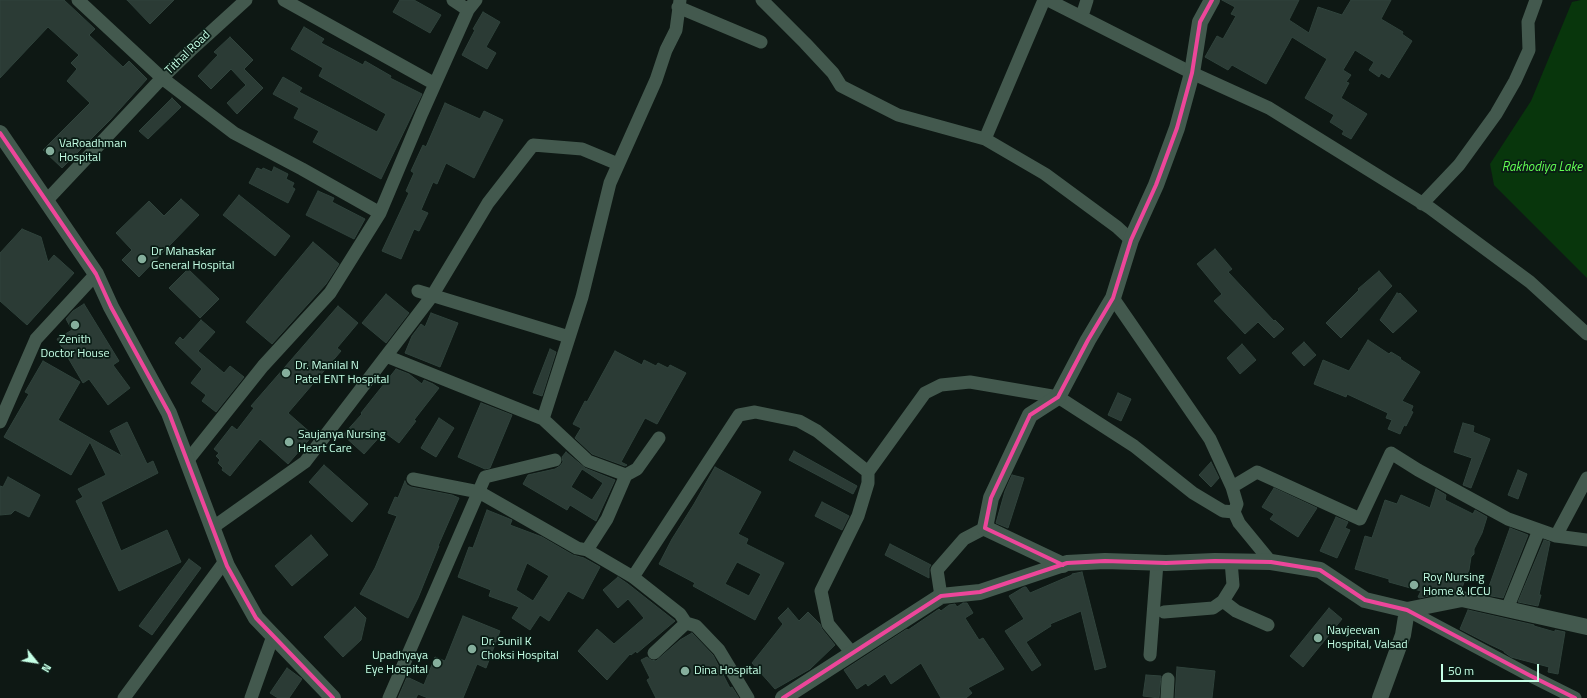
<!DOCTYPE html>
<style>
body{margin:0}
#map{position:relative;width:1587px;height:698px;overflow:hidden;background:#0e1814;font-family:"Titillium Web",sans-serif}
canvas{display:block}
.north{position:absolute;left:16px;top:642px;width:40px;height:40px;-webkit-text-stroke:3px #0a1c15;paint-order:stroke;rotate:120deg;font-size:11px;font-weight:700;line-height:16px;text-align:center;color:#c5ffe6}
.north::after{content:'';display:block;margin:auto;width:14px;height:18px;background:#c5ffe6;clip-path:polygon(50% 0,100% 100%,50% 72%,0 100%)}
.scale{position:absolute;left:1441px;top:664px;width:98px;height:18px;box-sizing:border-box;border:2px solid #c5ffe6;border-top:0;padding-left:5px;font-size:12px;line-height:14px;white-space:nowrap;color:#c5ffe6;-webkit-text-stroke:3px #0a1c15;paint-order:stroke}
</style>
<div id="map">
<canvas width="1587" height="698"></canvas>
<div class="north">N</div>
<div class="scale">50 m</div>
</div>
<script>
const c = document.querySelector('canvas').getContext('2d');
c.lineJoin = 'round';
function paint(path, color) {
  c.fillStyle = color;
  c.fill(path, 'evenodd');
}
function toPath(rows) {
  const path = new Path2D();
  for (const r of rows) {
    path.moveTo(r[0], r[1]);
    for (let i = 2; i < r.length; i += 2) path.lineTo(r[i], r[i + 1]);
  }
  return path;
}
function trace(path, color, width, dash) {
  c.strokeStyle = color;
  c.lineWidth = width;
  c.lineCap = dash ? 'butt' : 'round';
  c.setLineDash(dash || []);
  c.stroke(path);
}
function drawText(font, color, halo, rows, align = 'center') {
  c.font = font + ' "Titillium Web",sans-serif';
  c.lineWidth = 3.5;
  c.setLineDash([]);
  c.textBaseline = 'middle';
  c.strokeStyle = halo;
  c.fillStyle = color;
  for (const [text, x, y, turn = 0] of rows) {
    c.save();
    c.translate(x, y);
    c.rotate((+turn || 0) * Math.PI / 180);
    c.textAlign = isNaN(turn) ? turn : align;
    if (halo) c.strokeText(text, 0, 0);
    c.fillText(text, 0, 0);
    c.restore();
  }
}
paint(toPath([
 [1581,0,1587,0,1587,278,1494,185,1490,164,1531,101,1572,2]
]), '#08360c');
const building = toPath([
 [0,0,64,0,95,29,89,35,123,67,129,61,147,79,110,120,62,168,43,150,90,103,67,81,77,69,71,63,79,55,48,27,0,78,0,0],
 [127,0,174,0,150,24,127,0],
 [400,0,414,0,441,15,430,33,393,12,400,0],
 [1222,0,1299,0,1289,20,1309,33,1318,7,1342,15,1351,0,1391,0,1381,19,1403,32,1402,34,1412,41,1389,78,1381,73,1379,77,1369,70,1374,62,1355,50,1343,70,1351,75,1346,82,1349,83,1341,98,1367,114,1351,139,1342,134,1344,131,1330,122,1334,115,1305,98,1327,59,1292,37,1266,84,1232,65,1228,70,1205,57,1217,36,1223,39,1236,16,1231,14,1235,7,1222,0],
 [483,12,500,22,486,47,496,53,487,69,462,55,475,30,473,29,483,12],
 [304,27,324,39,321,43,363,65,365,61,391,76,390,78,422,94,381,179,313,142,319,131,294,118,299,108,273,94,283,77,302,88,299,92,377,132,386,114,319,76,323,68,291,49,304,27],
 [230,37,253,60,244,69,263,88,237,114,227,103,246,85,231,69,211,89,198,76,218,55,214,52,230,37],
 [172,98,181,107,148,139,139,131,172,98],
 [445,103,480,119,484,111,503,120,474,178,446,163,437,184,433,182,421,210,428,213,419,231,414,229,401,259,382,251,409,193,406,191,414,173,411,171,423,145,426,147,445,103],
 [274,167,288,174,286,179,294,183,292,187,295,189,288,203,249,183,257,168,262,170,263,168,272,172,274,167],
 [318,191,334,198,332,202,365,219,354,239,306,215,318,191],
 [239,195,290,236,275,256,223,215,239,195],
 [181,199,199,215,139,277,122,260,132,250,116,233,149,201,164,216,181,199],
 [22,229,41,237,48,262,54,255,74,273,27,325,0,301,0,253,22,229],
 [313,242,339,264,326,284,272,344,246,322,313,242],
 [1215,249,1232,269,1228,272,1274,321,1275,320,1284,329,1274,338,1258,322,1245,334,1214,301,1222,294,1197,264,1215,249],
 [188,269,219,299,200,318,169,288,188,269],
 [1379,271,1392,286,1341,338,1326,323,1359,290,1358,289,1379,271],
 [1397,293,1399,294,1400,293,1417,311,1393,333,1380,320,1397,293],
 [386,294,409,313,386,343,362,323,386,294],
 [84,304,119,361,113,365,130,388,108,405,89,379,83,383,57,339,72,330,66,319,73,311,84,304],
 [338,306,358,323,337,348,341,351,288,413,313,435,288,464,260,439,230,476,222,470,223,468,218,463,220,460,216,456,219,453,214,449,232,426,237,430,254,408,251,406,258,398,338,306],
 [431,313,458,323,440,367,405,353,412,336,421,324,425,327,431,313],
 [201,320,215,332,198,351,224,373,230,366,244,377,216,412,202,401,206,395,191,383,202,369,175,343,180,337,183,340,201,320],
 [1368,340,1389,354,1391,352,1401,358,1400,359,1420,372,1402,401,1413,406,1411,411,1413,412,1406,426,1404,425,1400,434,1388,429,1392,420,1386,418,1388,413,1347,394,1346,397,1314,384,1323,360,1349,371,1368,340],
 [1304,342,1316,355,1304,366,1292,353,1304,342],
 [1242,344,1256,360,1240,374,1227,358,1242,344],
 [550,349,556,352,542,396,533,393,550,349],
 [615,351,642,365,644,360,656,366,658,363,668,368,670,365,686,373,657,424,645,418,621,462,627,465,625,466,592,454,575,438,581,428,573,424,585,401,587,402,615,351],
 [43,361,80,382,58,420,122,456,110,431,127,422,147,464,153,461,158,473,101,502,121,551,167,530,181,562,119,591,76,501,83,497,78,489,106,475,90,442,71,475,4,437,29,394,25,392,43,361],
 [396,369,409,374,422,384,424,380,433,384,439,388,414,420,416,421,399,443,384,432,364,454,343,435,362,414,361,413,396,369],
 [1118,393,1131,399,1121,421,1108,415,1118,393],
 [481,403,512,415,490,468,485,469,458,457,481,403],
 [439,418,454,428,436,457,421,448,439,418],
 [1463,423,1474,426,1473,432,1490,439,1471,488,1463,485,1472,458,1454,452,1463,423],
 [794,451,857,486,853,494,789,460,794,451],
 [566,452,585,468,615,480,596,521,570,505,567,510,523,484,528,475,555,469,560,466,563,462,562,457,566,452],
 [582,469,603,483,592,500,571,487,582,469],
 [1211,462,1219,478,1211,487,1199,475,1211,462],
 [324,465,368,504,352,522,309,482,324,465],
 [715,467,761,492,738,534,748,539,746,544,784,563,755,620,693,586,695,583,659,564,672,539,694,504,715,467],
 [737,562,761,574,749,596,725,584,737,562],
 [1518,470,1527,474,1518,499,1508,495,1518,470],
 [1012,475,1024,478,1008,528,996,523,1005,491,1012,475],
 [8,477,40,495,29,517,15,510,11,514,0,515,0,486,3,487,8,477],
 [405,481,407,485,411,487,452,495,459,498,438,546,439,546,418,598,408,618,360,594,375,568,397,516,388,513,395,497,398,498,405,481],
 [1274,488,1317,508,1298,537,1270,519,1274,514,1262,507,1274,488],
 [1436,489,1446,495,1445,500,1473,514,1475,510,1487,517,1482,533,1474,549,1474,554,1471,557,1469,570,1461,590,1443,593,1438,591,1437,594,1420,598,1418,597,1421,591,1389,582,1389,579,1355,569,1365,536,1372,538,1385,500,1397,504,1401,495,1430,508,1436,489],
 [822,502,849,516,842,530,815,516,822,502],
 [487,510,512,520,510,525,542,537,573,555,584,558,600,567,583,599,568,591,549,621,540,615,530,630,512,618,519,607,489,596,491,590,458,577,469,547,473,548,487,510],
 [527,563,549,576,533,601,516,590,527,563],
 [1336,517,1348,522,1345,528,1350,530,1337,558,1320,551,1336,517],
 [1510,528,1528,535,1503,598,1486,595,1510,528],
 [311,535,328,555,292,586,275,566,311,535],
 [1544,540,1550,542,1539,595,1541,595,1538,606,1518,602,1544,540],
 [890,544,931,565,929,568,929,578,885,555,890,544],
 [189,559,201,568,152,635,139,626,189,559],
 [1082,572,1106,667,1095,670,1081,611,1050,624,1051,626,1026,642,1041,665,1032,671,1005,631,1024,619,1009,596,1024,587,1026,587,1030,593,1072,575,1072,574,1082,572],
 [618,577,628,584,675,621,637,653,636,651,631,655,630,654,607,680,578,651,597,629,614,644,644,618,628,599,618,608,603,590,618,577],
 [963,603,967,603,973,613,965,618,979,640,983,638,1004,669,968,688,972,693,966,698,941,698,921,663,891,684,885,674,868,686,866,683,857,689,844,670,907,629,908,630,939,609,941,611,949,605,955,604,957,607,963,603],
 [355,607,366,618,361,640,343,657,324,637,355,607],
 [788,608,799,621,808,612,820,624,822,629,835,645,810,669,775,689,752,663,783,624,778,618,788,608],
 [1329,608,1342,619,1303,667,1290,656,1329,608],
 [1468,610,1534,625,1534,626,1555,632,1555,630,1565,632,1558,674,1548,672,1549,667,1511,657,1504,652,1504,651,1489,644,1460,629,1468,610],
 [463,616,500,631,486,668,477,664,463,698,428,698,418,694,416,698,398,698,407,677,424,685,435,657,445,661,463,616],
 [692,633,713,655,730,688,732,687,739,698,656,698,647,680,650,678,641,660,647,657,651,660,656,661,680,640,692,633],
 [1177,667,1215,671,1212,698,1175,698,1177,667],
 [287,668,302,679,289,698,278,698,270,693,287,668],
 [1146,675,1161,676,1159,698,1143,696,1146,675]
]);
paint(building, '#2b3b35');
trace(building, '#30433c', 1);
trace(toPath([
 [78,0,162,78,191,50,246,0],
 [284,0,435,84],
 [453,0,468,10],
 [762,0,805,43,833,73,841,86,898,115,985,139,1045,174,1117,227,1131,240],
 [1048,0,1192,73,1269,108,1430,208,1530,282,1587,334],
 [678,7,761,42],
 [1082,16,1087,0],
 [985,139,1044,0],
 [47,200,162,78,234,133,302,169,380,213],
 [1422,204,1459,165,1496,114,1515,81,1529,50,1528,22,1536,0],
 [418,291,569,337],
 [1113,298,1210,439,1232,487,1237,504,1234,512,1239,523,1271,562],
 [386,356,543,419,588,461,626,475],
 [543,419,582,297,610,183,656,80,666,50,676,30,680,0],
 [0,422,36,339,96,274],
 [188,460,263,366,330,293,380,213,422,113,468,10,476,0],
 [1587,478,1556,536,1587,540],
 [413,479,479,492,577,548,587,550,633,577,680,614,686,623,696,626,719,650,748,698],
 [1232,487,1257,472,1360,519,1391,453,1418,470,1508,519,1556,536],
 [212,528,305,462,432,296,488,203,533,145,582,149,618,164],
 [587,550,607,519,626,475,637,469,659,438],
 [633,577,739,415,755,412,799,421,817,431,868,472],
 [941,596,937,570,964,539,985,528],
 [1223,601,1236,611,1268,625],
 [1507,609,1539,530],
 [1407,610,1529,675,1575,698],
 [1164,612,1213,608,1223,601,1233,585,1231,561],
 [654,653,686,623],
 [852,653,828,624,821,591,858,516,868,483,868,472,925,393,941,385,970,382,1058,397,1134,446,1193,493,1223,511,1234,512],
 [1150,655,1157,563],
 [124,698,225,561],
 [251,698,273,636],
 [389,698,485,477,555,460],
 [1167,698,1168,679]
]), '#43594e', 13);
trace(toPath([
 [0,133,96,274,111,307,169,413,227,566,256,618,333,698],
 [1063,565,985,528,991,498,1030,415,1058,397,1088,340,1113,298,1131,240,1156,185,1177,128,1192,73,1200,22,1212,0],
 [783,698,941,596,980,592,1067,563,1105,561,1166,563,1215,561,1271,562,1320,570,1365,600,1407,610,1462,599,1587,627],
 [1380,698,1403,635,1407,610]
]), '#43594e', 16);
trace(toPath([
 [0,133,96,274,111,307,169,413,227,566,256,618,333,698],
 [1063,565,985,528,991,498,1030,415,1058,397,1088,340,1113,298,1131,240,1156,185,1177,128,1192,73,1200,22,1212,0],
 [783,698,941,596,980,592,1067,563,1105,561,1166,563,1215,561,1271,562,1320,570,1365,600,1407,610,1529,675,1575,698]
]), '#ed469a', 4);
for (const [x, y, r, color] of [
 [50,151,5,"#85ae9c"],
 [142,259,5,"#85ae9c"],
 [75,325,5,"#85ae9c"],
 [286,373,5,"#85ae9c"],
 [289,442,5,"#85ae9c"],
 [1414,585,5,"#85ae9c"],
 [1318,638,5,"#85ae9c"],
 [472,649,5,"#85ae9c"],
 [437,663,5,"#85ae9c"],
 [685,671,5,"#85ae9c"]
]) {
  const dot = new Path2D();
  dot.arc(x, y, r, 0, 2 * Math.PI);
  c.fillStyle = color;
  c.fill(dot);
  trace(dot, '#0a1c15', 1.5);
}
drawText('12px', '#c5ffe6', '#0a1c15', [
 ["Tithal Road",188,53,-44]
]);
drawText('12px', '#c5ffe6', '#0a1c15', [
 ["VaRoadhman",59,144],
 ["Hospital",59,158],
 ["Dr Mahaskar",151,252],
 ["General Hospital",151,266],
 ["Zenith",75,340,"center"],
 ["Doctor House",75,354,"center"],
 ["Dr. Manilal N",295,366],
 ["Patel ENT Hospital",295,380],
 ["Saujanya Nursing",298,435],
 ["Heart Care",298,449],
 ["Roy Nursing",1423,578],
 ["Home & ICCU",1423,592],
 ["Navjeevan",1327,631],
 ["Hospital, Valsad",1327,645],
 ["Dr. Sunil K",481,642],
 ["Choksi Hospital",481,656],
 ["Upadhyaya",428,656,"right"],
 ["Eye Hospital",428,670,"right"],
 ["Dina Hospital",694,671]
], 'left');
drawText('italic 13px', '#62ff53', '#0a1c15', [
 ["Rakhodiya Lake",1542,168]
]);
</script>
